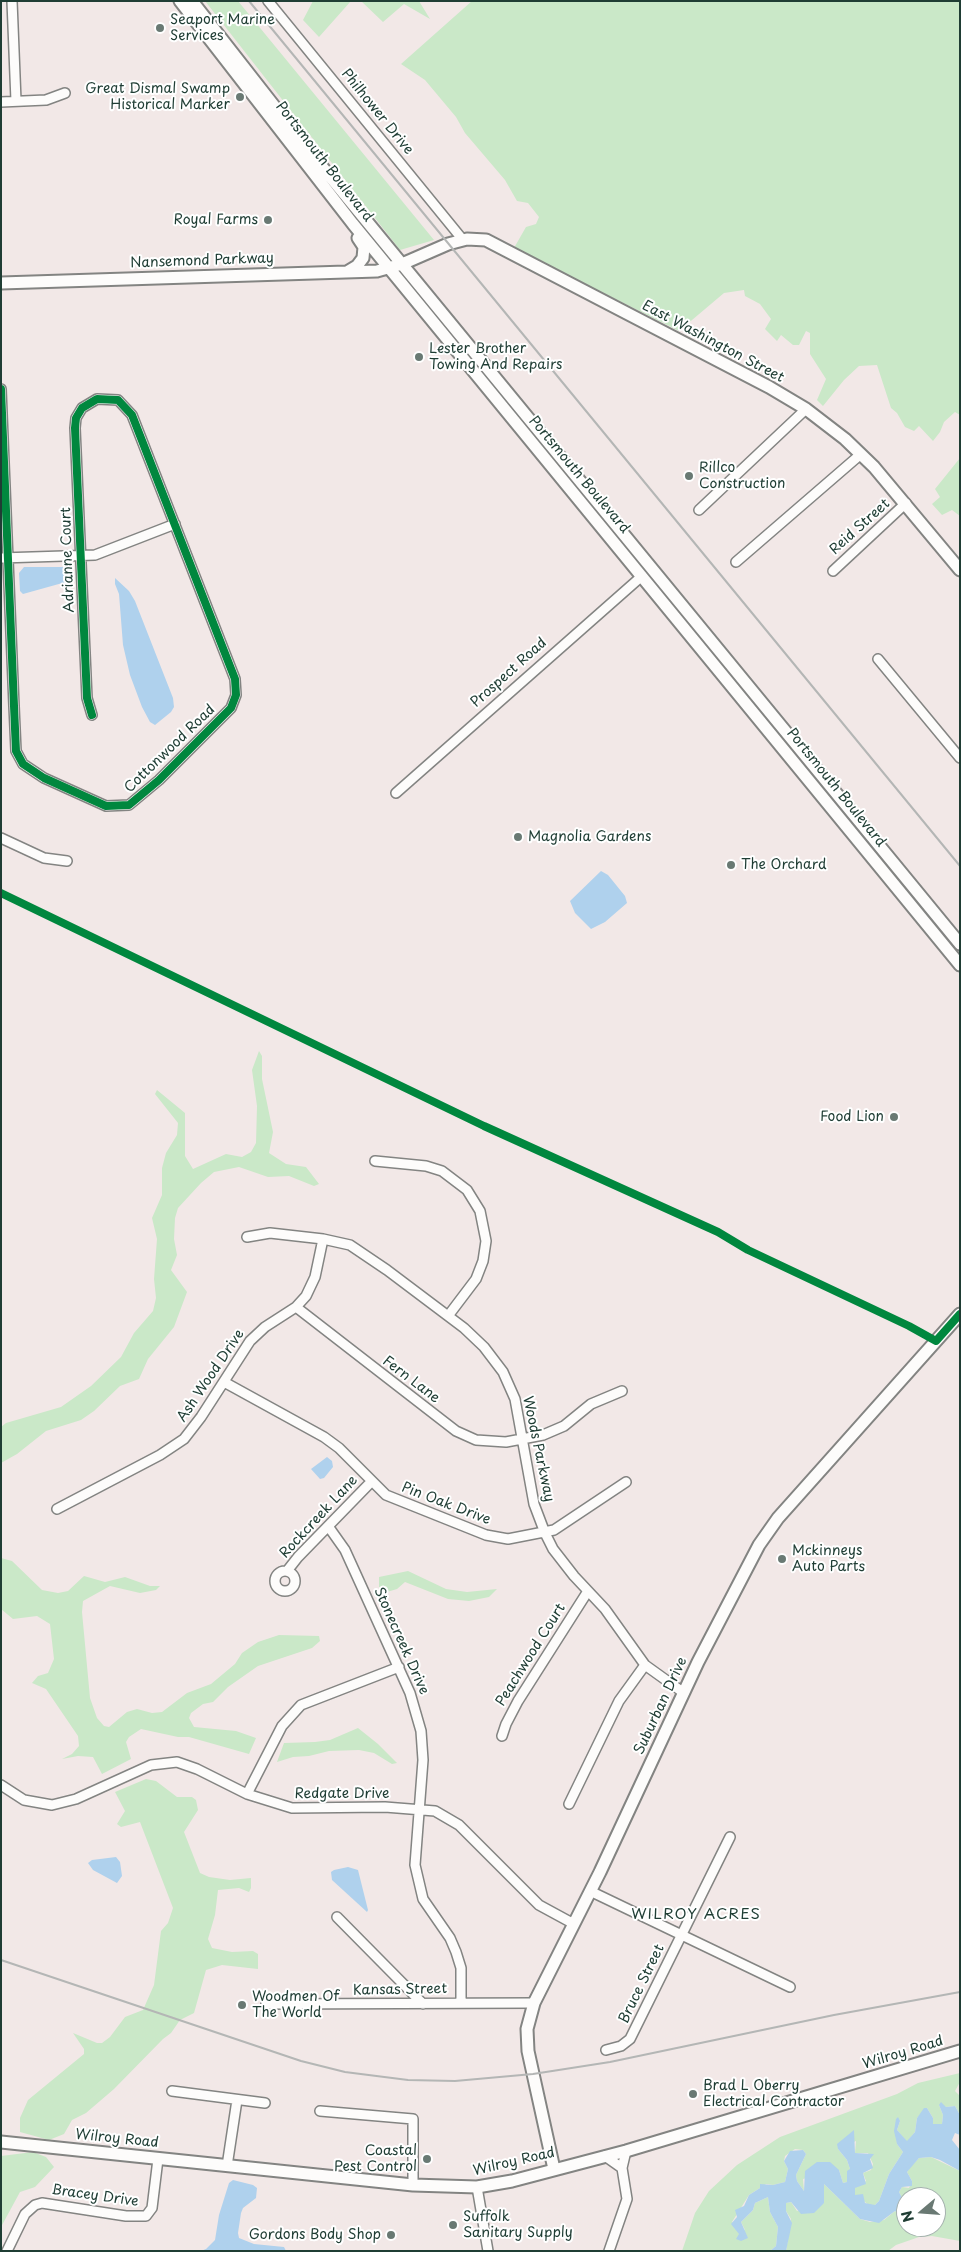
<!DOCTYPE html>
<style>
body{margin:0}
#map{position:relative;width:961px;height:2252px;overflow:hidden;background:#f2e8e7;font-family:"Playpen Sans",sans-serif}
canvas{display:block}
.frame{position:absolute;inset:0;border:2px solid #1f3d34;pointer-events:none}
.north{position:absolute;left:896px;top:2187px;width:50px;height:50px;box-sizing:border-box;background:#fff;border:1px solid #a5b1ae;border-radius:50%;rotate:252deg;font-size:14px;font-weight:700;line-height:20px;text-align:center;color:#1f3d34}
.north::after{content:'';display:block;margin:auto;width:18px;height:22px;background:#697973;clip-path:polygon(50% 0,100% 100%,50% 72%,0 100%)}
</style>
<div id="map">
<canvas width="961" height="2252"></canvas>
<div class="frame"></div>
<div class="north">N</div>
</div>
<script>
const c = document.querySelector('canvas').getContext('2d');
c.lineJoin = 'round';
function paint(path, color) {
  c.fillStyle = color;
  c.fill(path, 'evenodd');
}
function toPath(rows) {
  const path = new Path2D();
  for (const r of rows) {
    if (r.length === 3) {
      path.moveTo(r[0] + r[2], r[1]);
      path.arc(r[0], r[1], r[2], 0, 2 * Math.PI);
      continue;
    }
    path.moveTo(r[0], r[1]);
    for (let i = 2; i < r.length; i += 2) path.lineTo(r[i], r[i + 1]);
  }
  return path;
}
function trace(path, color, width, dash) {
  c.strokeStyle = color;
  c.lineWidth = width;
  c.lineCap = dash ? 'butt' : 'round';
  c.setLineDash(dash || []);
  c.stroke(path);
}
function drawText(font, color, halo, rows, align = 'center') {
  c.font = font + ' "Playpen Sans",sans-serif';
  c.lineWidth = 4;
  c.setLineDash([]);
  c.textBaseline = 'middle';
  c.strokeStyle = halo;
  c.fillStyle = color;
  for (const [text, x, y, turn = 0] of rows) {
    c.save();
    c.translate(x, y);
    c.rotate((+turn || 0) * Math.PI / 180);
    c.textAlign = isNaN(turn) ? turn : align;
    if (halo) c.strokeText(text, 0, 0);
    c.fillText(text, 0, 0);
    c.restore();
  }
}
paint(toPath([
 [205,1,238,1,434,240,400,250],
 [313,1,351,1,319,37,303,20],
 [361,1,419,1,430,19,404,4,383,22],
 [472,1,960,1,960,415,955,412,944,422,940,432,933,441,919,426,914,431,905,427,897,413,891,408,877,365,859,366,844,380,823,406,817,400,826,379,810,354,810,333,806,331,799,345,793,345,781,335,777,341,765,329,771,319,760,304,745,296,744,290,724,293,679,331,514,248,526,227,536,224,539,217,528,203,517,201,505,180,465,133,456,117,425,80,401,64],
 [960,458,960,516,952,510,942,515,932,504,940,497,935,489],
 [259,1051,262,1056,262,1079,273,1132,269,1153,286,1164,306,1167,319,1184,314,1186,289,1176,268,1177,239,1167,214,1172,201,1183,178,1208,175,1218,174,1239,177,1255,171,1270,187,1292,174,1327,148,1359,139,1379,120,1386,94,1411,81,1420,46,1431,17,1454,1,1463,1,1427,6,1423,61,1407,91,1386,121,1357,134,1333,153,1311,156,1298,154,1279,157,1239,152,1218,162,1195,162,1168,166,1153,177,1135,178,1123,155,1094,157,1090,185,1113,185,1156,193,1169,226,1154,242,1157,251,1152,256,1143,257,1106,252,1070],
 [1,1558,12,1561,42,1590,58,1593,68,1591,84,1576,105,1582,125,1577,150,1586,160,1586,156,1590,140,1593,110,1586,83,1601,82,1612,90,1698,97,1718,104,1726,109,1727,127,1712,137,1709,152,1713,162,1712,187,1693,211,1684,235,1664,242,1653,258,1642,279,1635,319,1636,320,1641,312,1648,258,1666,228,1687,213,1702,203,1704,191,1713,189,1718,194,1727,236,1731,256,1738,249,1754,189,1737,178,1737,141,1729,129,1737,126,1742,131,1759,102,1774,93,1757,78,1756,62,1759,72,1754,79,1746,78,1736,46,1689,32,1683,38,1676,48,1673,54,1659,50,1624,37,1616,13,1619,1,1609],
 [408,1571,446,1589,467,1592,497,1589,489,1597,469,1601,448,1599,405,1582,397,1589,387,1592,379,1587,379,1577],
 [358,1728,378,1744,397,1763,392,1764,374,1753,359,1750,329,1751,309,1756,293,1757,277,1762,284,1743,315,1742,330,1740],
 [146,1779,156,1781,177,1797,192,1797,196,1800,198,1810,184,1832,200,1873,209,1877,230,1880,251,1878,251,1888,249,1892,239,1888,218,1890,215,1915,208,1939,212,1948,232,1952,253,1951,258,1954,258,1969,222,1965,206,1970,194,2013,180,2020,171,2033,163,2039,114,2089,86,2113,72,2120,64,2134,49,2140,20,2132,20,2118,28,2100,84,2054,84,2049,73,2033,97,2043,102,2043,110,2037,125,2017,143,2010,154,1985,161,1931,168,1923,173,1908,140,1822,121,1827,117,1824,125,1811,115,1792],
 [960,2073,960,2082,955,2091,960,2096,960,2115,955,2106,946,2107,939,2105,943,2115,942,2124,938,2126,933,2124,933,2118,927,2108,917,2118,915,2132,907,2142,897,2130,900,2121,896,2119,897,2144,903,2152,889,2174,879,2201,875,2205,869,2205,855,2195,854,2188,866,2181,863,2173,871,2170,873,2164,868,2153,855,2153,856,2141,838,2149,847,2160,850,2169,847,2182,843,2183,839,2170,803,2179,804,2191,797,2181,796,2175,806,2154,803,2150,795,2149,785,2156,784,2161,788,2169,785,2182,773,2185,766,2184,749,2195,732,2222,745,2230,741,2222,753,2210,755,2203,768,2197,770,2212,778,2227,776,2246,770,2251,682,2251,695,2213,709,2191,737,2165,780,2137,897,2094,918,2083],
 [33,2152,46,2157,54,2167,35,2187,20,2192,1,2227,1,2156],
 [931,2157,960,2171,960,2241,932,2236,919,2237,896,2245,888,2251,786,2251,791,2219,786,2211,786,2203,791,2202,797,2211,824,2200,823,2192,824,2184,860,2219,870,2222,884,2220,895,2211,906,2218,906,2227,936,2227,936,2197,906,2197,906,2205,899,2192,902,2187,909,2188,912,2181,907,2172,910,2167,919,2158]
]), '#cae8c8');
paint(toPath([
 [24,567,67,567,71,571,71,578,66,582,23,594,20,591,19,573],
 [115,578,129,591,135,601,173,698,174,707,171,712,155,725,150,722,142,707,130,675,123,645,119,594,115,584],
 [601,871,608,875,625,896,627,903,605,922,591,929,575,913,570,901],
 [327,1457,332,1461,333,1467,324,1478,320,1479,311,1469],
 [116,1857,120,1862,122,1876,117,1883,93,1870,88,1863,92,1860],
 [348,1867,358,1870,368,1910,367,1912,332,1880,331,1872,334,1870],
 [941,2102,946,2107,955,2106,960,2115,960,2135,955,2133,952,2140,960,2150,960,2171,940,2160,931,2157,919,2158,907,2172,912,2181,912,2186,902,2187,899,2192,906,2205,906,2218,895,2211,879,2223,860,2219,824,2184,824,2203,814,2213,801,2214,791,2202,786,2203,786,2211,792,2223,786,2251,770,2251,776,2246,778,2227,770,2212,768,2197,755,2203,753,2210,741,2222,748,2238,741,2241,736,2239,739,2234,731,2224,737,2217,735,2210,744,2206,749,2195,760,2188,760,2184,773,2185,785,2182,788,2169,784,2161,790,2151,803,2150,806,2154,796,2175,797,2181,804,2191,805,2171,817,2162,830,2162,839,2170,843,2183,847,2182,847,2171,850,2169,847,2160,838,2149,837,2144,854,2130,855,2153,874,2154,870,2159,873,2168,863,2173,866,2184,855,2188,855,2195,863,2194,865,2203,875,2205,879,2201,889,2174,903,2152,897,2144,894,2131,896,2119,898,2117,900,2121,897,2130,907,2141,915,2132,917,2118,924,2108,927,2108,933,2118,933,2124,942,2124,943,2115,939,2105],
 [233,2180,253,2185,257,2188,256,2198,243,2208,241,2213,238,2233,239,2238,254,2244,284,2247,286,2251,201,2251,206,2249,215,2240,219,2215,229,2183]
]), '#afd1ed');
const minor = toPath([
 [12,1,16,101],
 [268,1,463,240],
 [1,102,46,100,65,93],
 [1,389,14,706,16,751,23,764,44,778,106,806,129,805,159,780,231,708,236,695,235,679,132,415,118,400,97,399,82,408,76,418,75,428,87,698,92,715],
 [699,510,806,409],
 [1,558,95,555,175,524],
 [736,562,861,454],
 [833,571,906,503],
 [878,659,960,758],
 [396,793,642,576],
 [1,838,44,858,67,861],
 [375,1161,426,1166,442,1171,467,1190,480,1211,486,1241,483,1261,476,1279,448,1316],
 [247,1237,270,1233,323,1239,350,1245,387,1270,464,1328,484,1347,503,1372,515,1399,534,1504,545,1533,553,1549,574,1576,605,1609,645,1665,684,1693],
 [296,1307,456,1431,476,1440,506,1442,543,1435,564,1426,591,1404,622,1391],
 [224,1382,324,1437,339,1448,386,1495,486,1535,508,1539,554,1530,626,1482],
 [57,1509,160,1455,184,1439,201,1417,250,1341,265,1327,296,1307,306,1296,315,1277,323,1239],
 [328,1526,345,1550,410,1693,421,1731,423,1760,415,1865,423,1899,450,1938,456,1952,461,1968,461,2003],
 [285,1581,10],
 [287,1571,298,1557,371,1482],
 [502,1736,506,1724,518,1701,588,1591],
 [1,1785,24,1800,52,1805,76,1799,151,1765,177,1762,197,1769,247,1794,292,1808,385,1807,435,1811,459,1825,539,1905,574,1924],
 [247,1794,282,1726,301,1705,399,1667],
 [569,1804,619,1701,645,1665],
 [590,1891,790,1987],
 [337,1917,423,2004],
 [266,2004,534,2003],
 [606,2050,621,2046,630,2039,730,1837],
 [172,2091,265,2103],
 [320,2111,413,2119,413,2185],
 [605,2156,622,2168],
 [227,2166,237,2100],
 [477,2187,488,2251],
 [7,2251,25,2214,35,2205,42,2203,126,2216,146,2216,152,2208,158,2159],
 [609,2251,627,2199,622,2168,626,2151]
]);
const major = toPath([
 [180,1,353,224,960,965],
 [192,1,314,157,960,944],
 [347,272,357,266,363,258,364,247,358,238],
 [1,283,377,271,402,264,448,244,467,239,486,240,769,387,806,409,845,439,874,467,960,570],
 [1,2142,413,2185,477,2187,512,2181,626,2151,960,2051],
 [554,2169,528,2051,527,2029,534,2003,600,1872,698,1662,759,1545,778,1518,960,1314]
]);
trace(minor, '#838482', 12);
trace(major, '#838482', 15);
trace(minor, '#fdfcfb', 9);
trace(major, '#fdfcfb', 11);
trace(toPath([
 [249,1,960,866],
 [1,1960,301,2061,345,2072,408,2080,455,2081,533,2074,610,2062,834,2015,960,1992]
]), '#b4b6b5', 2);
trace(toPath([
 [1,389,14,706,16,751,23,764,44,778,106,806,129,805,159,780,231,708,236,695,235,679,132,415,118,400,97,399,82,408,76,418,75,428,87,698,92,715],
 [1,893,484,1126,718,1232,748,1250,909,1326,936,1341,960,1314]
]), '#00873e', 8);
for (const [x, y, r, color] of [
 [160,28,5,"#697973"],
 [240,97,5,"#697973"],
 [268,220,5,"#697973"],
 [419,357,5,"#697973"],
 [689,476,5,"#697973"],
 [518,837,5,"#697973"],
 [731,865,5,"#697973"],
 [894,1117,5,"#697973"],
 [782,1559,5,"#697973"],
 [242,2005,5,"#697973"],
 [693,2094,5,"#697973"],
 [427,2159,5,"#697973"],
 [453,2225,5,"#697973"],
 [391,2235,5,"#697973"]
]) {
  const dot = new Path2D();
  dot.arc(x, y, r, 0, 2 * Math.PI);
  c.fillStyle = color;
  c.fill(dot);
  trace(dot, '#fff', 2);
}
drawText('14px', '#1f3d34', '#fff', [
 ["Seaport Marine",170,20],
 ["Services",170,36],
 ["Great Dismal Swamp",230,89,"right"],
 ["Historical Marker",230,105,"right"],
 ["Royal Farms",258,220,"right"],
 ["Lester Brother",429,349],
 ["Towing And Repairs",429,365],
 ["Rillco",699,468],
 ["Construction",699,484],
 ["Magnolia Gardens",528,837],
 ["The Orchard",741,865],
 ["Food Lion",884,1117,"right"],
 ["Mckinneys",792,1551],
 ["Auto Parts",792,1567],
 ["Woodmen Of",252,1997],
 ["The World",252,2013],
 ["Brad L Oberry",703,2086],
 ["Electrical Contractor",703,2102],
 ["Coastal",417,2151,"right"],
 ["Pest Control",417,2167,"right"],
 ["Suffolk",463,2217],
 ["Sanitary Supply",463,2233],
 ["Gordons Body Shop",381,2235,"right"]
], 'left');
drawText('14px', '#1f3d34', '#fff', [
 ["Philhower Drive",377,112,51],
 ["Portsmouth Boulevard",324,162,52],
 ["Nansemond Parkway",202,261,-2],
 ["East Washington Street",713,342,28],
 ["Portsmouth Boulevard",579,475,50],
 ["Reid Street",860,527,-42],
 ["Adrianne Court",68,560,-92],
 ["Prospect Road",509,673,-42],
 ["Cottonwood Road",170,749,-44],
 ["Portsmouth Boulevard",836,788,51],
 ["Ash Wood Drive",211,1376,-56],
 ["Fern Lane",411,1380,37],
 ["Woods Parkway",538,1449,78],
 ["Pin Oak Drive",446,1504,21],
 ["Rockcreek Lane",319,1517,-47],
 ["Stonecreek Drive",401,1641,66],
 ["Peachwood Court",531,1655,-58],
 ["Suburban Drive",661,1706,-65],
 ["Redgate Drive",342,1794],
 ["Bruce Street",642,1984,-64],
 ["Kansas Street",400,1990,-1],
 ["Wilroy Road",903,2053,-17],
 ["Wilroy Road",117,2139,6],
 ["Wilroy Road",514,2162,-13],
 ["Bracey Drive",95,2196,8]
]);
c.letterSpacing = '1px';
drawText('15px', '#1f3d34', '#fff', [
 ["WILROY ACRES",696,1915]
]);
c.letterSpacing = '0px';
</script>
